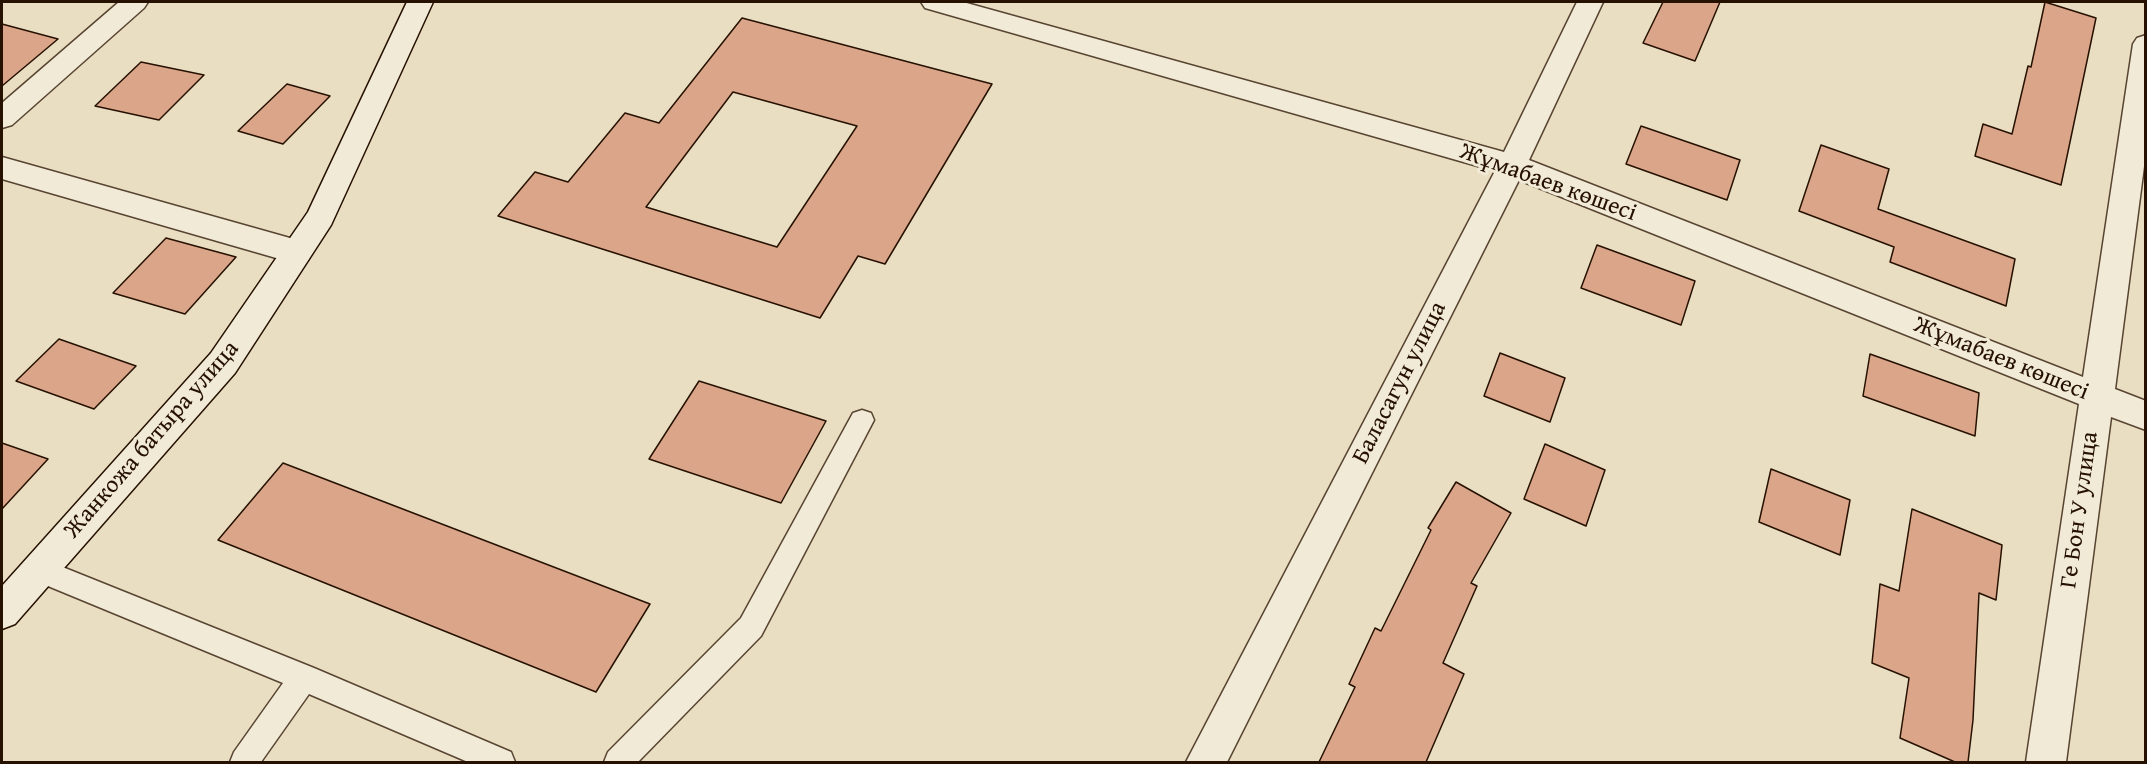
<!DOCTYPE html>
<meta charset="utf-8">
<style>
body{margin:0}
#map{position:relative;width:2147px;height:764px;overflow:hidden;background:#eadec2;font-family:"Gentium Book Plus",serif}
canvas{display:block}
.frame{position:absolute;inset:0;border:3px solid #261101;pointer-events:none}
</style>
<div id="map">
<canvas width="2147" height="764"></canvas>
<div class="frame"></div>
</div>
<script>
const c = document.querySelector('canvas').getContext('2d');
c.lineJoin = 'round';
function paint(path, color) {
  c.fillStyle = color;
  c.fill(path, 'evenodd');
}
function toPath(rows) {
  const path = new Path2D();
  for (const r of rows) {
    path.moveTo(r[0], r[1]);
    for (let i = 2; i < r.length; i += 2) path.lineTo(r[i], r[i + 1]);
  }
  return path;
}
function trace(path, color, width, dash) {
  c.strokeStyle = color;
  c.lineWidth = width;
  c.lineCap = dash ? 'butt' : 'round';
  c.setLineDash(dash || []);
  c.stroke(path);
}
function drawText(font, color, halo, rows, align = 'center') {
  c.font = font + ' "Gentium Book Plus",serif';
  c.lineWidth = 6;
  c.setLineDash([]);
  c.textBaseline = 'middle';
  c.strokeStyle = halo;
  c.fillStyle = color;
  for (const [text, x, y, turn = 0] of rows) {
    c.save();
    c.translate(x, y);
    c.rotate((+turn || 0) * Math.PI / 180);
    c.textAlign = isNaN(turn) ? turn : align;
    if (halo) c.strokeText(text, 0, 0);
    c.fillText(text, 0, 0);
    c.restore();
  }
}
const building = toPath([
 [1663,2,1720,2,1695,61,1643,43,1663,2],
 [2045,2,2096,18,2061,185,1975,156,1983,124,2012,134,2028,66,2031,67,2045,2],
 [742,18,992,84,885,264,858,256,820,318,498,216,535,172,568,182,625,113,659,123,742,18],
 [733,92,857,126,777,247,646,207,733,92],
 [2,24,58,39,2,86,2,24],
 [141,62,204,75,159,120,95,106,141,62],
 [287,84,330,96,283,144,238,131,287,84],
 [1641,126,1740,160,1727,200,1626,164,1641,126],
 [1821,145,1889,169,1878,209,2015,259,2006,306,1890,262,1894,247,1799,211,1821,145],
 [166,238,236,257,185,314,113,293,166,238],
 [1597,245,1695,281,1681,325,1581,288,1597,245],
 [59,339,136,366,94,409,16,381,59,339],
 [1500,353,1565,378,1550,422,1484,396,1500,353],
 [1870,354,1979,393,1975,436,1863,396,1870,354],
 [699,381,826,421,781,503,649,459,699,381],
 [2,443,48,459,2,509,2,443],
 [1545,444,1605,470,1586,526,1524,499,1545,444],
 [283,463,650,604,596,692,218,540,283,463],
 [1771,469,1850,500,1840,555,1759,522,1771,469],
 [1456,482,1511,513,1471,583,1477,586,1443,663,1464,674,1426,762,1319,762,1355,687,1349,684,1375,628,1381,631,1431,530,1428,528,1456,482],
 [1912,509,2002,545,1996,600,1979,593,1973,720,1968,762,1955,762,1900,738,1909,678,1872,663,1880,584,1899,591,1912,509]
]);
paint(building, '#daa589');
trace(building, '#261101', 1.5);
const lane = toPath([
 [862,410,871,413,874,420,761,636,638,762,604,762,608,752,741,618,853,413,862,410],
 [40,558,314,668,511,752,515,762,468,762,309,694,261,762,230,762,234,752,283,683,31,579,27,570,31,561,40,558]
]);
const street = toPath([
 [119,2,148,2,144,8,12,125,2,128,2,103,119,2],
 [921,2,963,2,1504,152,1577,2,1603,2,1529,160,2083,377,2133,44,2137,38,2146,35,2146,151,2115,389,2146,401,2146,430,2111,417,2066,762,2026,762,2079,404,1519,180,1227,762,1186,762,1495,171,925,8,921,2],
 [2,157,297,240,308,244,312,252,308,260,297,264,2,179,2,157]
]);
const secondary = toPath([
 [407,2,433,2,331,225,235,373,15,624,2,629,2,586,211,353,308,212,407,2]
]);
trace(lane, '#574431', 3);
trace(street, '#574431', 3);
trace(secondary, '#261101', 3);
paint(lane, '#f1ead7');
paint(street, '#f1ead7');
paint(secondary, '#f1ead7');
drawText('24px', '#261101', '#f1ead7', [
 ["Жұмабаев көшесі",1548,183,20],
 ["Жұмабаев көшесі",2001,359,22],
 ["Баласагун улица",1400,383,-63],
 ["Жанкожа батыра улица",152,440,-49],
 ["Ге Бон У улица",2080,510,-82]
]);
</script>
